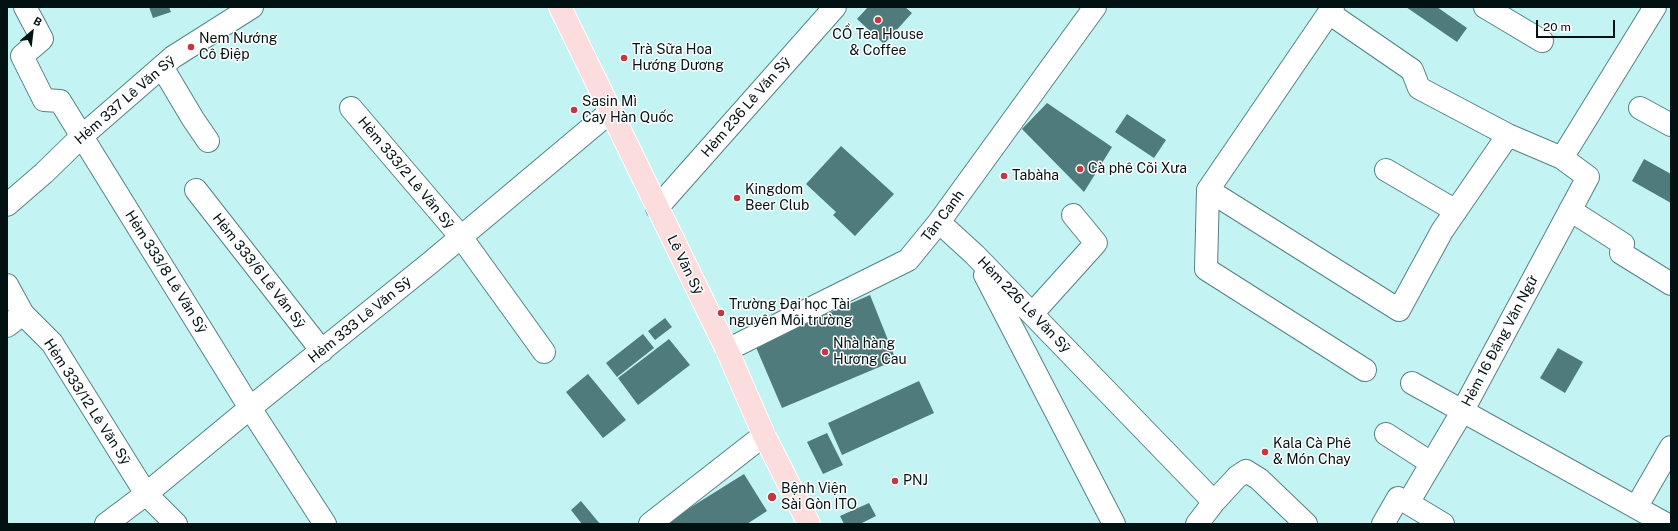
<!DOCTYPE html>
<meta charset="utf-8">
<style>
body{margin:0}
#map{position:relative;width:1678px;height:531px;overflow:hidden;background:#c3f3f3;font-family:"Public Sans",sans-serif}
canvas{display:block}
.frame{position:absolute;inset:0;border:8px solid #021112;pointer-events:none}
.north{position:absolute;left:12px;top:12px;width:40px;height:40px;-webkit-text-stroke:3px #fff;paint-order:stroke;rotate:28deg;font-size:11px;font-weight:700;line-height:16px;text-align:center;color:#021112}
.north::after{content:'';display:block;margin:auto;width:14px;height:18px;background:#021112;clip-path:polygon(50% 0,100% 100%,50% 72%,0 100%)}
.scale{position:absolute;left:1536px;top:20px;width:79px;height:18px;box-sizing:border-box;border:2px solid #021112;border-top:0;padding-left:5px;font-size:12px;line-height:14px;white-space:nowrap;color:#021112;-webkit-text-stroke:3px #fff;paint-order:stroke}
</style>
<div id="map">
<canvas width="1678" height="531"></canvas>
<div class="frame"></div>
<div class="north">B</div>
<div class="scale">20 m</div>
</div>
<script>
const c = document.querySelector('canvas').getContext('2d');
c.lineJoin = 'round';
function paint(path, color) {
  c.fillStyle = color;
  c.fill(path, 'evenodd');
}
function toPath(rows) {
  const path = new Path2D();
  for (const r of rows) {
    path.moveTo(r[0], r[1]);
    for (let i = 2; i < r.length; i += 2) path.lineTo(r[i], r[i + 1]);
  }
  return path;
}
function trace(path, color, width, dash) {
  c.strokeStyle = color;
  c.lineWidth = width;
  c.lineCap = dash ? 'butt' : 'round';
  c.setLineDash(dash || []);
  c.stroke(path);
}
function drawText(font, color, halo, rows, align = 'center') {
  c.font = font + ' "Public Sans",sans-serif';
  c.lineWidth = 3;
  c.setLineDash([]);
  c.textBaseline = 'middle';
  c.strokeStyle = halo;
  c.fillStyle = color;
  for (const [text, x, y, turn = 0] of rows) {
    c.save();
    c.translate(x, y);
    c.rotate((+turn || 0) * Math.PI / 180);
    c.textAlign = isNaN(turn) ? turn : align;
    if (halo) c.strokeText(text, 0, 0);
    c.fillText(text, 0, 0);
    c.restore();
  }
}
paint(toPath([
 [149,7,169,7,171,12,153,18],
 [868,7,905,7,912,13,884,44,857,19],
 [1406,7,1437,7,1467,28,1457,42],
 [1047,103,1112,147,1084,192,1022,129],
 [1127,114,1166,140,1154,158,1115,132],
 [841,146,894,194,855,236,833,215,836,212,806,184],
 [1644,159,1671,174,1671,203,1632,181],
 [870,295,896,360,782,408,755,345],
 [665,318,672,327,655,340,648,331],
 [643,334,654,348,617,377,606,363],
 [669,339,690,365,638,405,618,378],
 [1558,348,1583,362,1565,393,1540,378],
 [588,374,626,420,603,438,566,392],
 [919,381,934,413,842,455,828,423],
 [827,433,843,465,823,474,807,442],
 [744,474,767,511,747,524,664,524],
 [581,501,600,524,582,524,571,510],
 [869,503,876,516,860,524,844,524,840,516]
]), '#4f7b7c');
const minor = toPath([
 [25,7,42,39,22,56,44,100,60,101,250,408,325,524],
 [1485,7,1542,41],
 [1329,13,1412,70,1419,88,1508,135,1562,158,1588,177,1462,412,1408,503,1443,524],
 [162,67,193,119,208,141],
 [351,108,461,237,544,352],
 [1640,108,1671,125],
 [1562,158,1655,7],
 [1386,170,1456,211],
 [196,190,322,351],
 [1208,190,1399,310,1442,231,1508,135],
 [1208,190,1206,269,1365,370],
 [1208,190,1333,7],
 [7,205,44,173,81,137,173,57,252,7],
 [657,208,835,7],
 [1570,210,1623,244,1621,253,1671,284],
 [939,222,975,255,1214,502],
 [985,275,1114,524],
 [7,285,23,314,52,343,146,494,176,524],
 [1032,314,1096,243,1073,215],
 [7,326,23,314],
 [727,350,908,260,939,222,1095,7],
 [1412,383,1666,524],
 [1386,434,1431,463],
 [1637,506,1671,447],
 [106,524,146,494,250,408,430,263,610,112],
 [650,524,764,435],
 [1197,524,1214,502,1237,477,1246,471,1259,479,1306,524],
 [1383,524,1398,498,1408,503]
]);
const major = toPath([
 [560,7,727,350,764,435,809,524]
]);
trace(minor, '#568383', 24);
trace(major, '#fff', 24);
trace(minor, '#fff', 22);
trace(major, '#fadddc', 22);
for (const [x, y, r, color] of [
 [878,20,4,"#c6363e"],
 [191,47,4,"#c6363e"],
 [624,58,4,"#c6363e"],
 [574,110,4,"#c6363e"],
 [1080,169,4,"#c6363e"],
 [1004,176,4,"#c6363e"],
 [737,198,4,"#c6363e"],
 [721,313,4,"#c6363e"],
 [825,352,4,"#c6363e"],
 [1265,452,4,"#c6363e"],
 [895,481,4,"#c6363e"],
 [772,497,5,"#c6363e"]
]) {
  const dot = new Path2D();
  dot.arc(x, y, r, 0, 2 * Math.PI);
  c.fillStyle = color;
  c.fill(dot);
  trace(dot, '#fff', 1.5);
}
drawText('14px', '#021112', '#fff', [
 ["CỒ Tea House",878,35,"center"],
 ["& Coffee",878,51,"center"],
 ["Nem Nướng",199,39],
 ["Cô Điệp",199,55],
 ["Trà Sữa Hoa",632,50],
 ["Hướng Dương",632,66],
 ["Sasin Mì",582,102],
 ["Cay Hàn Quốc",582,118],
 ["Cà phê Cõi Xưa",1088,169],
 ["Tabàha",1012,176],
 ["Kingdom",745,190],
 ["Beer Club",745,206],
 ["Trường Đại học Tài",729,305],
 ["nguyên Môi trường",729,321],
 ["Nhà hàng",833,344],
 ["Hương Cau",833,360],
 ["Kala Cà Phê",1273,444],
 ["& Món Chay",1273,460],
 ["PNJ",903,481],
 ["Bệnh Viện",781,489],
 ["Sài Gòn ITO",781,505]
], 'left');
drawText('14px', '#021112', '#fff', [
 ["Hẻm 337 Lê Văn Sỹ",125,100,-41],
 ["Hẻm 236 Lê Văn Sỹ",746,107,-49],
 ["Hẻm 333/2 Lê Văn Sỹ",406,173,50],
 ["Tân Canh",943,216,-53],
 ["Lê Văn Sỹ",685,265,64],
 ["Hẻm 333/6 Lê Văn Sỹ",259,271,52],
 ["Hẻm 333/8 Lê Văn Sỹ",166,272,58],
 ["Hẻm 226 Lê Văn Sỹ",1024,305,46],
 ["Hẻm 333 Lê Văn Sỹ",360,320,-39],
 ["Hẻm 16 Đặng Văn Ngữ",1500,341,-62],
 ["Hẻm 333/12 Lê Văn Sỹ",87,402,57]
]);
</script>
